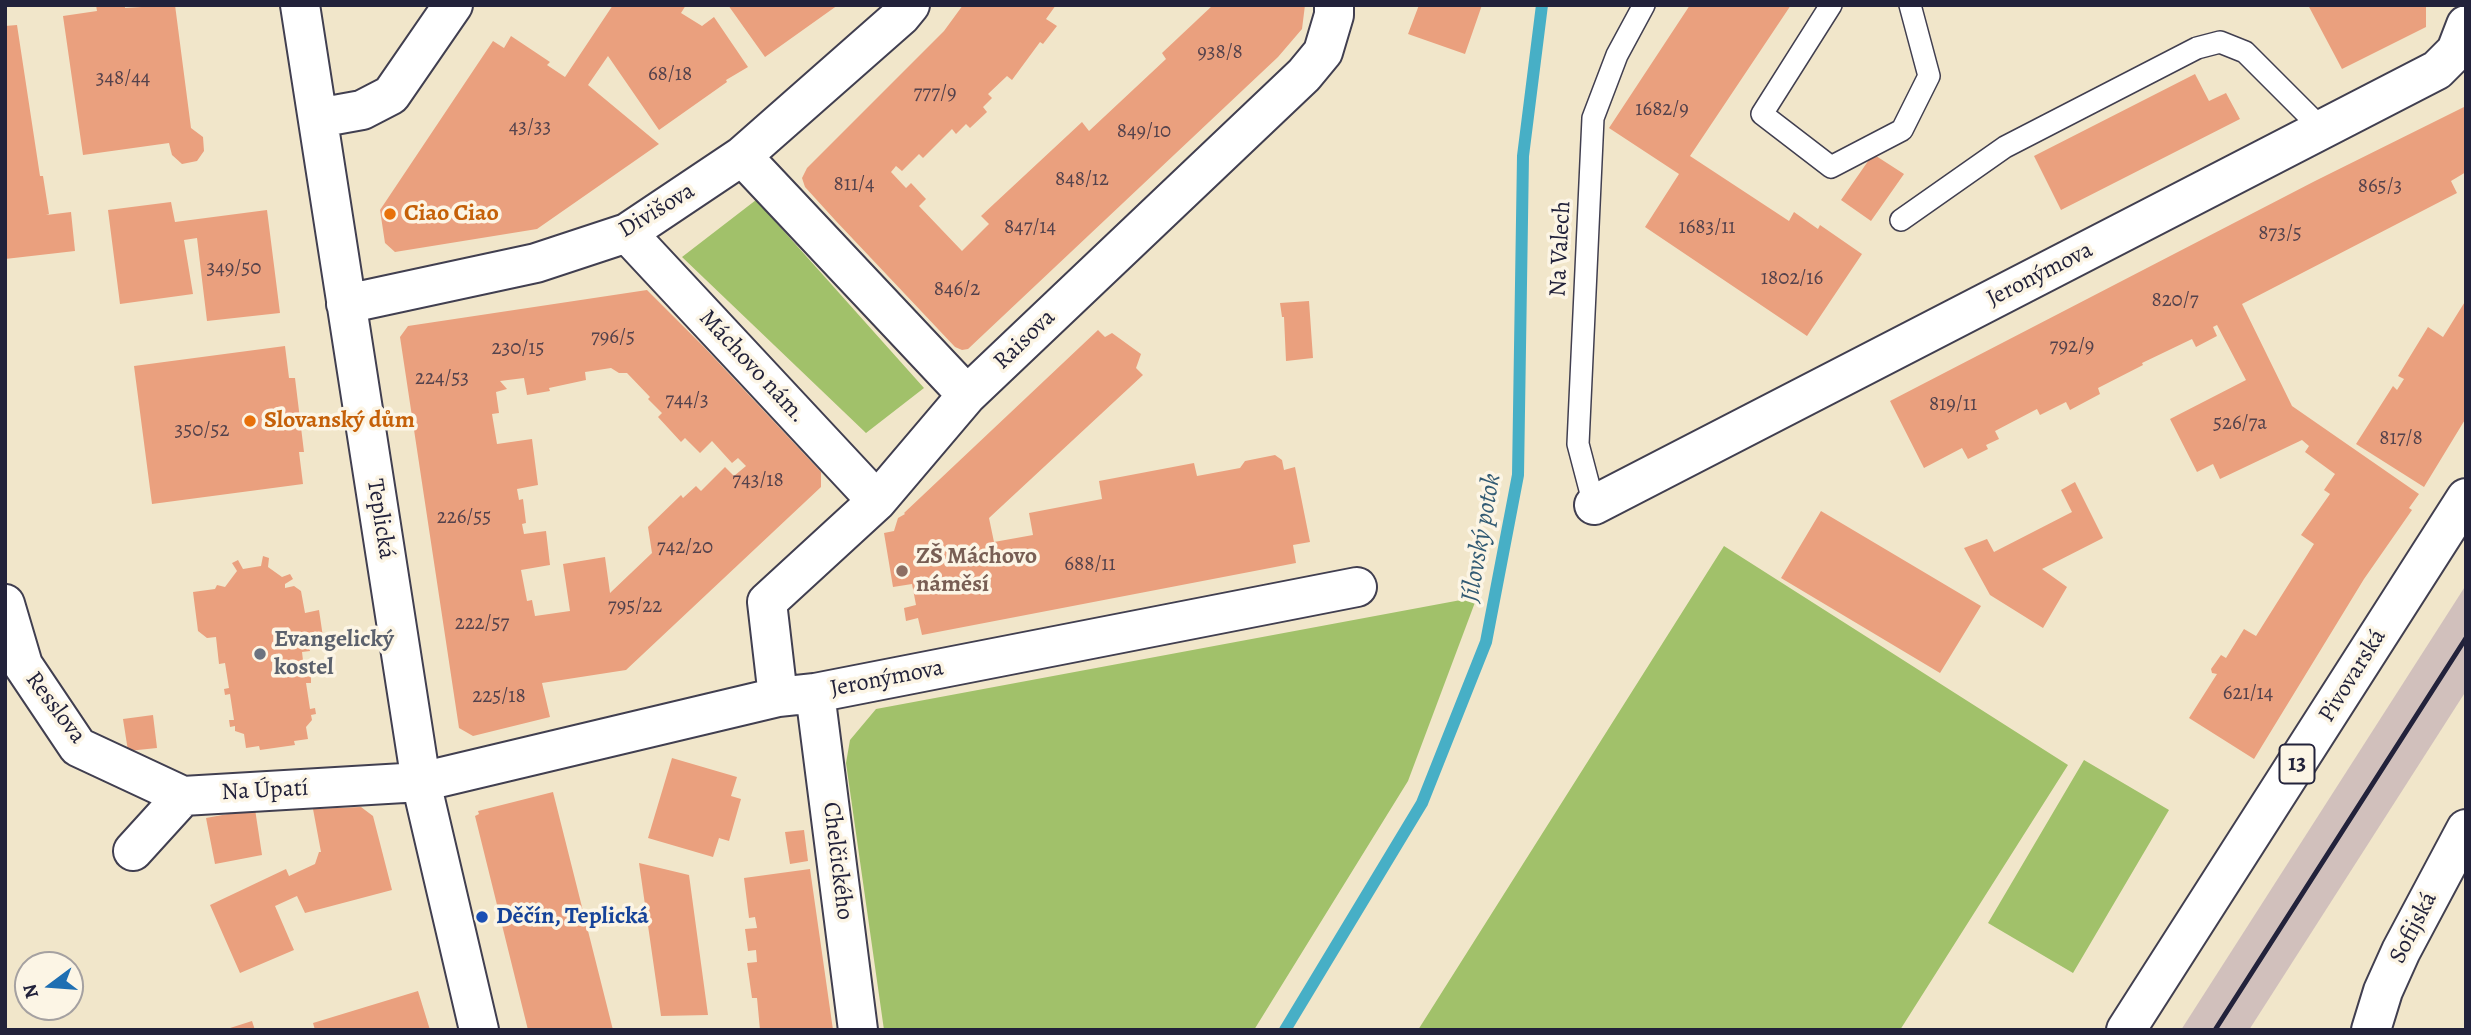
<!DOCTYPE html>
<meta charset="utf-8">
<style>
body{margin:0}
#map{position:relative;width:2471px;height:1035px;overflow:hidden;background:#f1e6ca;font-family:Alegreya,serif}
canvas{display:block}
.frame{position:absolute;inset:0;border:7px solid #22223b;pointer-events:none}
.north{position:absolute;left:14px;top:951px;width:70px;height:70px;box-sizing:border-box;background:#fcf5e5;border:2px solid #a5a1a1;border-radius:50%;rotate:254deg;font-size:19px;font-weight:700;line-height:28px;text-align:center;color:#22223b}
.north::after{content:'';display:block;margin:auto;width:24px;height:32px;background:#1f6fb2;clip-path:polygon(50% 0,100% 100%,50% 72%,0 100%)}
</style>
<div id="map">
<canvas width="2471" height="1035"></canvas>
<div class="frame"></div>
<div class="north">N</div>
</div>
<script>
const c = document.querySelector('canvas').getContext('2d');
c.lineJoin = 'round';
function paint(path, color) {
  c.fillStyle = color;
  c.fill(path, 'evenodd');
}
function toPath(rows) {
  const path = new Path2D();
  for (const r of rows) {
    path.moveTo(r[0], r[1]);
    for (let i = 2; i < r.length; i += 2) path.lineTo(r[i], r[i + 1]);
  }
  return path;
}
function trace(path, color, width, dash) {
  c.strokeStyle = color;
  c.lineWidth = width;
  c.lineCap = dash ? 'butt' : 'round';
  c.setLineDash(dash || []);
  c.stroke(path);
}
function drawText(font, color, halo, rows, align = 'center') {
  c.font = font + ' Alegreya,serif';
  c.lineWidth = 7;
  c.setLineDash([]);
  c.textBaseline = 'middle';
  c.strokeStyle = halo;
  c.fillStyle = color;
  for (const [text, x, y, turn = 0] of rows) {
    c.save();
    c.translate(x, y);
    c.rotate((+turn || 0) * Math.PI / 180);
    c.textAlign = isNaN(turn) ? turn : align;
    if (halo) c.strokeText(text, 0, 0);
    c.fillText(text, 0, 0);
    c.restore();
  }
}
paint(toPath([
 [2466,585,2466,691,2249,1030,2181,1030]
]), '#d1c0bc');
paint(toPath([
 [756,200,924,388,866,433,682,257],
 [1724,546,2068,765,1900,1030,1418,1030],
 [1477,597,1408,781,1254,1030,884,1030,846,763,850,740,876,709],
 [2084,760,2169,810,2073,973,1988,923]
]), '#a1c16a');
trace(toPath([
 [1285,1030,1422,803,1486,642,1518,475,1523,156,1542,5]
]), '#47afc6', 12);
paint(toPath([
 [96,5,125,5,125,8,175,5,191,128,203,137,204,151,197,161,182,164,172,155,169,143,83,155,63,16,97,11],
 [613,5,686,5,681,13,702,26,714,17,748,67,726,80,727,82,659,130,608,56,588,85,659,144,537,229,395,252,385,243,380,210,493,41,504,48,511,36,550,62,547,65,565,77],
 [728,5,838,5,765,57],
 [963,5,1056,5,1046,19,1057,26,1043,44,1040,42,1012,80,1007,76,988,94,992,98,983,107,987,112,970,128,966,124,956,134,952,129,923,158,919,154,902,171,896,166,891,172,906,188,911,183,926,199,919,206,962,251,989,224,981,216,1082,122,1089,131,1166,59,1162,53,1213,5,1305,5,1302,29,1278,57,968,349,962,350,955,347,835,220,805,187,802,178,807,168,944,31],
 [1419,5,1482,5,1465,54,1408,34],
 [1690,5,1791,5,1690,156,1789,221,1794,212,1818,229,1820,225,1862,254,1807,336,1645,227,1679,174,1609,128],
 [2308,5,2426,5,2426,27,2342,69],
 [17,25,40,176,43,176,49,214,46,215,71,212,75,251,5,259,5,26],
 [2195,74,2209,101,2226,93,2240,119,2061,210,2034,156],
 [2466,106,2466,172,2451,181,2457,193,2242,304,2292,406,2419,494,2409,508,2412,510,2364,579,2254,759,2189,718,2217,674,2212,673,2211,669,2221,655,2226,658,2244,629,2256,636,2314,544,2301,535,2330,494,2324,490,2335,474,2305,452,2309,446,2302,440,2220,479,2213,464,2197,472,2170,419,2246,380,2217,325,2213,327,2217,336,2196,347,2192,339,2142,363,2143,365,2098,388,2100,394,2070,410,2066,402,2040,415,2037,409,1995,431,1999,439,1986,445,1988,449,1968,459,1962,448,1924,468,1890,401,2315,181],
 [1873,154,1904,174,1871,221,1841,200],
 [171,202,175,222,267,210,280,313,207,321,197,238,184,240,193,294,120,304,108,210],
 [647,290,704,347,821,472,821,487,626,670,542,683,550,717,473,736,459,728,400,337,408,326],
 [611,368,619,373,627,373,650,397,648,399,662,413,658,417,681,442,685,438,700,453,712,441,732,463,738,458,746,466,734,476,725,467,701,491,696,486,683,498,681,495,648,527,652,553,610,593,605,557,563,564,570,611,535,616,532,600,527,601,521,570,550,565,546,531,524,534,522,524,526,523,523,499,519,500,517,489,538,485,532,439,497,444,492,414,499,413,496,392,507,389,500,381,524,378,527,395,550,391,549,388,586,380,585,372],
 [2466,300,2466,418,2424,487,2356,444,2393,386,2397,390,2404,379,2398,376,2428,327,2443,337],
 [1309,301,1313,358,1286,361,1284,317,1282,317,1280,303],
 [1098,330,1105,337,1112,333,1141,354,1136,368,1143,375,989,518,994,542,1033,535,1029,513,1102,499,1099,481,1194,463,1197,476,1240,468,1245,461,1275,455,1282,460,1284,470,1295,467,1310,542,1293,545,1296,563,922,635,918,618,906,621,904,608,916,605,912,584,893,587,884,533,894,531,898,518,905,514,904,513],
 [285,346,289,378,295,378,304,452,299,452,303,484,152,504,134,366],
 [2075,482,2103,538,2042,569,2067,587,2043,628,1990,595,1964,548,1987,539,1994,552,2072,512,2061,490],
 [1821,511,1981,606,1940,673,1781,578],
 [263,556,269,558,268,567,282,577,290,574,293,579,285,584,285,588,294,586,301,591,305,613,319,610,323,637,308,639,310,651,302,652,305,677,311,676,311,683,306,683,310,709,315,708,316,714,311,715,312,720,306,727,308,739,294,741,295,745,260,750,259,746,246,748,244,734,235,731,235,726,230,727,229,720,234,720,230,694,225,695,224,689,229,688,225,663,219,664,216,637,207,638,198,631,193,592,215,589,217,585,225,587,237,571,232,563,238,560,243,569,261,566],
 [153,715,157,748,128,751,123,719],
 [672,758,737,777,731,796,741,799,729,841,719,838,713,857,648,838],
 [553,792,613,1030,528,1030,475,816,479,814,478,811],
 [361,807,373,816,392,890,305,913,297,896,275,906,294,950,240,973,210,905,286,869,289,876,315,864,319,852,321,852,313,809],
 [255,809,262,855,215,864,206,818],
 [804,830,808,861,790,864,785,832],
 [639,863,689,875,708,1015,661,1016],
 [810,869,833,1030,760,1030,757,998,752,998,747,963,757,962,756,950,748,951,745,929,757,928,755,917,749,918,744,878],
 [418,991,430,1030,315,1030,313,1023],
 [252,1021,255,1030,227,1030,227,1029]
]), '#eaa07e');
const lane = toPath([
 [1831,5,1762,114,1831,167,1902,130,1929,76,1910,5],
 [1901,220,2005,147,2197,48,2220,42,2245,52,2322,129],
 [1594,505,1578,444,1593,118,1617,55,1644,5]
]);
const street = toPath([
 [300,5,421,782,479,1030],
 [318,118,362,110,391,95,453,5],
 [742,156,967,395],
 [627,233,877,501],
 [346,304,536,263,627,233,742,156,901,16,910,5],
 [1594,505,2437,70,2456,51,2466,25],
 [5,604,23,665,78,747,183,796],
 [815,693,858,1030],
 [778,697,767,602,877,501,967,395,1304,75,1323,52,1334,15,1334,5],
 [133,851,183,796,421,782,778,697,815,693,1357,587],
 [2371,1030,2383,991,2401,951,2466,829]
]);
const primary = toPath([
 [2126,1030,2466,498]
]);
trace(lane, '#413f50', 24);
trace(street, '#413f50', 42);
trace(primary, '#413f50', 42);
trace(lane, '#fff', 21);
trace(street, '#fff', 38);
trace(primary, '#fff', 38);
trace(toPath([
 [2215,1030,2466,638]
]), '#22223b', 5);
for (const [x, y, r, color] of [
 [390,214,7,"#e8710a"],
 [250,421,7,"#e8710a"],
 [902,571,7,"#8d6e63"],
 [260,654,7,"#6b7280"],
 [482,917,7,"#1a4fb4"]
]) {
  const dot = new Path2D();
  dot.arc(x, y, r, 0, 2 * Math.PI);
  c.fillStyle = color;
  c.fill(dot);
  trace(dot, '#fcf5e5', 2.5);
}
drawText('21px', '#54424c', null, [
 ["938/8",1220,53],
 ["68/18",670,75],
 ["348/44",123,79],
 ["777/9",935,94],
 ["1682/9",1662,110],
 ["43/33",530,128],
 ["849/10",1144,132],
 ["848/12",1082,180],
 ["811/4",854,185],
 ["865/3",2380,187],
 ["847/14",1030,228],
 ["1683/11",1707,228],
 ["873/5",2280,234],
 ["349/50",234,269],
 ["1802/16",1792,279],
 ["846/2",957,290],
 ["820/7",2175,301],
 ["796/5",613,338],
 ["792/9",2072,347],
 ["230/15",518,349],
 ["224/53",442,379],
 ["744/3",687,401],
 ["819/11",1953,405],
 ["526/7a",2240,424],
 ["350/52",202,431],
 ["817/8",2401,439],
 ["743/18",758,481],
 ["226/55",464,518],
 ["742/20",685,548],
 ["688/11",1090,565],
 ["795/22",635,607],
 ["222/57",482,624],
 ["621/14",2248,694],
 ["225/18",499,697]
]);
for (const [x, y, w] of [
 [2297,764,35]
]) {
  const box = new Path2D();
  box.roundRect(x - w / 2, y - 19.5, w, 39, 5);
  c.fillStyle = '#fcf5e5';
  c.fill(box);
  trace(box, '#22223b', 2);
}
drawText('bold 23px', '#22223b', null, [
 ["13",2297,764]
]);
drawText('24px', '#22223b', '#fcf5e5', [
 ["Divišova",657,211,-31],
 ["Na Valech",1561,249,-87],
 ["Jeronýmova",2040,275,-27],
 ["Raisova",1025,340,-44],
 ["Máchovo nám.",752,367,47],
 ["Teplická",380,519,81],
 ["Pivovarská",2353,676,-58],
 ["Jeronýmova",887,679,-11],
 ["Resslova",55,708,53],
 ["Na Úpatí",265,791,-3],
 ["Chelčického",837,861,83],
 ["Sofijská",2414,928,-63]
]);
drawText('bold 24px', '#c56008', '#fcf5e5', [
 ["Ciao Ciao",404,214],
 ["Slovanský dům",264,421]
], 'left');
drawText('bold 24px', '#785e54', '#fcf5e5', [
 ["ZŠ Máchovo",916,557],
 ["náměsí",916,585]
], 'left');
drawText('bold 24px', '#5b616d', '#fcf5e5', [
 ["Evangelický",274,640],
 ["kostel",274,668]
], 'left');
drawText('bold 24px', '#164399', '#fcf5e5', [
 ["Děčín, Teplická",496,917]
], 'left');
drawText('italic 26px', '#315a73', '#fcf5e5', [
 ["Jílovský potok",1482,538,-80]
]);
</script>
